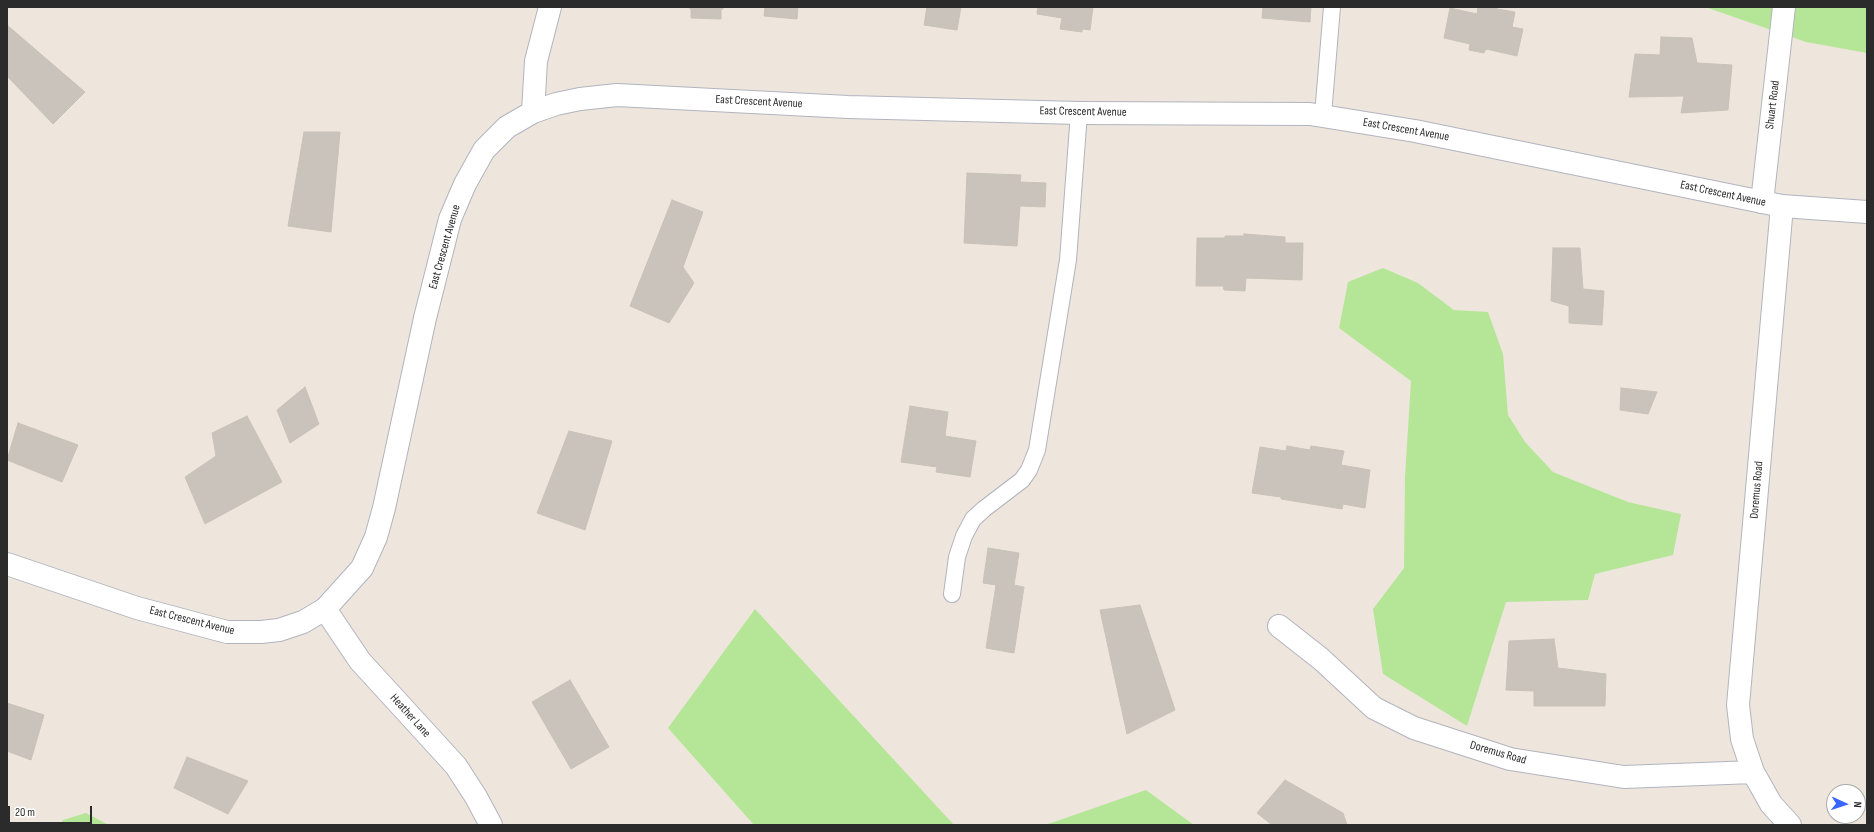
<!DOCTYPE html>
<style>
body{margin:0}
#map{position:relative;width:1874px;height:832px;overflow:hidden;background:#eee6dd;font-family:"Sofia Sans Condensed",sans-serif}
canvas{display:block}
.frame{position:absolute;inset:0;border:8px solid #2b2b2b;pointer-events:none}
.north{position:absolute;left:1826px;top:784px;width:40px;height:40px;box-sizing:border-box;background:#fff;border:1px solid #aaa;border-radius:50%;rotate:93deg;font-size:11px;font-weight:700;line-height:16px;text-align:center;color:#2b2b2b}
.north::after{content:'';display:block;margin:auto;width:14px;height:18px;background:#3866ff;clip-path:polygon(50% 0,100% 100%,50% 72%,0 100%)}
.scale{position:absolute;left:8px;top:806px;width:84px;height:18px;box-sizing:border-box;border:2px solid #2b2b2b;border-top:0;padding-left:5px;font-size:12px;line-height:14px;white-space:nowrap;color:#2b2b2b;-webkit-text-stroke:3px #fff;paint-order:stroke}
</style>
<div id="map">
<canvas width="1874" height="832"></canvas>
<div class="frame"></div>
<div class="north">N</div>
<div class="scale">20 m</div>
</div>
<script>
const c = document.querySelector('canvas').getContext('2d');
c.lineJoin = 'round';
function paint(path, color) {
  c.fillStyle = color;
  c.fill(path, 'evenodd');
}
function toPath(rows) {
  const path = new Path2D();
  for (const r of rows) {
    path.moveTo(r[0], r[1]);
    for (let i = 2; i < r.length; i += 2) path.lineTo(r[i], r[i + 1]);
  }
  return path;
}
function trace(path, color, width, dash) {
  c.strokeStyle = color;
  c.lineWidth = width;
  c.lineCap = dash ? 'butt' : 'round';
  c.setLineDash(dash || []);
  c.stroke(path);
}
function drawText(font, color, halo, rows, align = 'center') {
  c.font = font + ' "Sofia Sans Condensed",sans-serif';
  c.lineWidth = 3;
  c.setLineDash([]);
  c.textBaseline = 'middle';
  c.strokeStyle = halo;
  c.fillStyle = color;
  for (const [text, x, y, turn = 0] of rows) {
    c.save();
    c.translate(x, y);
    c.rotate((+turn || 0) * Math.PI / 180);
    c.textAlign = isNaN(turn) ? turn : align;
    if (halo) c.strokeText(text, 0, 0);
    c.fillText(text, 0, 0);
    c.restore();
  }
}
paint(toPath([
 [1705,7,1867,7,1867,53,1806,42],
 [1383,268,1418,283,1454,310,1488,312,1503,354,1508,415,1525,442,1553,472,1628,502,1681,514,1673,555,1595,574,1588,600,1506,602,1467,726,1383,674,1373,609,1404,568,1405,477,1411,381,1339,328,1348,282],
 [755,609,954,825,754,825,668,728],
 [1146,790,1194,825,1044,825,1054,822],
 [86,813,109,825,60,825,63,820]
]), '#b5e697');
const building = toPath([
 [688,7,723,7,723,9,721,9,721,19,691,18,691,9,688,7],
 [765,7,798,7,797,19,764,16,765,7],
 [927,7,961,7,957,30,924,25,927,7],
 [1038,7,1093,7,1090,30,1082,29,1082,32,1060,29,1062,18,1037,14,1038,7],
 [1263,7,1311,7,1310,22,1262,18,1263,7],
 [1478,7,1497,7,1497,9,1515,12,1512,27,1523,29,1517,56,1486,49,1484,53,1469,50,1470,44,1444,38,1450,8,1477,14,1478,7],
 [7,25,85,92,53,124,7,76,7,25],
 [1661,37,1692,38,1697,63,1732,65,1728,110,1681,113,1684,96,1629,97,1635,54,1660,55,1661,37],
 [304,132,340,132,331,232,288,226,304,132],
 [967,173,1021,175,1020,182,1046,183,1045,207,1020,206,1017,246,964,243,967,173],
 [672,200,703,212,683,267,694,283,669,323,630,306,672,200],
 [1244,234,1285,237,1285,243,1303,243,1302,280,1246,278,1245,291,1224,290,1223,286,1196,286,1197,238,1225,238,1225,236,1244,236,1244,234],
 [1553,248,1580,248,1583,289,1604,291,1602,325,1569,323,1569,306,1551,301,1553,248],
 [305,387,319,424,290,443,277,410,305,387],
 [1621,388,1657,392,1648,414,1620,410,1621,388],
 [910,406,948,412,945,436,976,441,970,477,936,472,937,467,901,462,910,406],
 [247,416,282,482,205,524,185,477,216,456,212,433,247,416],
 [18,423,78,445,62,482,7,460,18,423],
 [569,431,612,441,585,530,537,513,569,431],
 [1287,446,1310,450,1311,446,1344,451,1341,465,1370,470,1365,508,1343,504,1342,509,1281,499,1281,497,1252,493,1260,447,1286,451,1287,446],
 [988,548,1019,553,1014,585,1024,587,1014,653,986,648,996,585,983,583,988,548],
 [1140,605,1175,710,1127,734,1100,610,1140,605],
 [1554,639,1558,668,1606,674,1605,706,1534,706,1534,691,1506,690,1509,641,1554,639],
 [570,680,609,747,571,769,532,702,570,680],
 [7,703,44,715,31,760,7,751,7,703],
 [187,757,248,781,228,814,174,788,187,757],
 [1285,780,1343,813,1347,825,1272,825,1257,813,1285,780]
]);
paint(building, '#c9c3bc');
trace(building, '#c9c2b6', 1);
const lane = toPath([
 [1323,115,1332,7],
 [952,594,957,557,964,536,973,519,984,509,1022,480,1029,470,1037,450,1068,260,1079,113]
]);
const street = toPath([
 [533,112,536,61,550,7],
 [1762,202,1784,7],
 [1782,206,1738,705,1742,739,1753,772,1771,804,1790,825],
 [325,609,360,661,456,766,476,797,491,825],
 [1279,626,1321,659,1374,708,1414,728,1510,759,1624,777,1753,772]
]);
const secondary = toPath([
 [7,564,137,608,227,632,261,632,279,630,303,622,325,609,362,568,376,537,384,508,425,318,450,219,465,184,484,150,507,127,533,112,556,104,580,99,617,95,848,107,1079,113,1310,114,1415,131,1782,206,1867,212]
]);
trace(lane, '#b1b4bf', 18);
trace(street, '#b1b4bf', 24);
trace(secondary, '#b1b4bf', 24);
trace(lane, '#fff', 16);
trace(street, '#fff', 22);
trace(secondary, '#fff', 22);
drawText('12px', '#2b2b2b', '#fff', [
 ["East Crescent Avenue",759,102,3],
 ["Shuart Road",1773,105,-83],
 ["East Crescent Avenue",1083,112,1],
 ["East Crescent Avenue",1406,130,10],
 ["East Crescent Avenue",1723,194,12],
 ["East Crescent Avenue",445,247,-74],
 ["Doremus Road",1757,490,-85],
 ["East Crescent Avenue",192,621,14],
 ["Heather Lane",410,716,48],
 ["Doremus Road",1498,753,16]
]);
</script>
